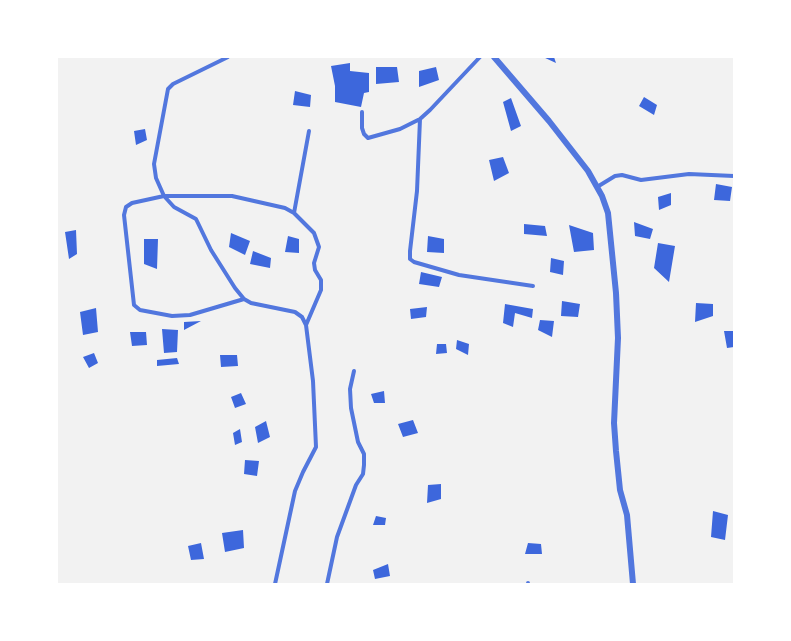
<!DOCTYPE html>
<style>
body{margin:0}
#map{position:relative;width:791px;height:641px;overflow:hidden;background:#f2f2f2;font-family:Arial,sans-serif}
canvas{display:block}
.frame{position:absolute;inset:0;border:58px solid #fff;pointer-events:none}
</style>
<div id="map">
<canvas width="791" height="641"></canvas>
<div class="frame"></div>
</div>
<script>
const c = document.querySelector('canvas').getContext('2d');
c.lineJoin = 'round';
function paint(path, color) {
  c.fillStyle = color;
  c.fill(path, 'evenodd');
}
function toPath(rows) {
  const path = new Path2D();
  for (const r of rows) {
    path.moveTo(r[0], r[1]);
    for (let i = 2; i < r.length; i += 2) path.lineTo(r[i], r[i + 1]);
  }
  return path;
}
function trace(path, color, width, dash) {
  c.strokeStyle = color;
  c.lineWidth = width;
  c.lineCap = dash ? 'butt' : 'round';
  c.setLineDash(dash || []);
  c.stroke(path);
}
paint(toPath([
 [543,57,554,57,556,63],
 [350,63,350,71,369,73,369,92,364,93,361,107,335,102,335,86,331,66],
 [376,67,397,67,399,82,376,84],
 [436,67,439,80,419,87,419,71],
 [295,91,311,95,310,107,293,105],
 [644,97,657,105,654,115,639,106],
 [511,98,521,126,511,131,503,102],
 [145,129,147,140,136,145,134,131],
 [503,157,509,173,494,181,489,160],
 [716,184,732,187,730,201,714,200],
 [671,193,671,205,659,210,658,197],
 [634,222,653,229,650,239,635,236],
 [524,224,545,226,547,236,524,234],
 [569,225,593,233,594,250,574,252],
 [76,230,77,254,69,259,65,232],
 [231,233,250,241,245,255,229,247],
 [288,236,299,239,299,253,285,252],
 [428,236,444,239,444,253,427,252],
 [144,239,158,239,157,269,144,264],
 [658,243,675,246,669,282,654,268],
 [253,251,271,258,270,268,250,264],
 [551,258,564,261,563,275,550,272],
 [421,272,442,277,439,287,419,284],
 [562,301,580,304,578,317,561,316],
 [696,303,713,304,713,316,695,322],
 [505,304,533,309,532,318,515,313,513,327,503,323],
 [427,307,426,317,411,319,410,309],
 [96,308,98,332,83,335,80,312],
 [540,320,554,321,552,337,538,330],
 [201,321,184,330,184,322],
 [162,329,178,330,177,352,164,353],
 [724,331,734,331,734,347,727,348],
 [130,332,146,332,147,345,132,346],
 [457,340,469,344,468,355,456,349],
 [437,344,446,344,447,353,436,354],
 [94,353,98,363,89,368,83,357],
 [220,355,237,355,238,366,221,367],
 [177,358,179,364,157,366,157,360],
 [384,391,385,403,374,403,371,394],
 [241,393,246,404,235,408,231,397],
 [413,420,418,433,403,437,398,424],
 [266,421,270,437,258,443,255,427],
 [240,429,242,442,235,445,233,433],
 [245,460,259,461,257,476,244,474],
 [441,484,441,499,427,503,428,485],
 [713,511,728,515,725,540,711,537],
 [376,516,386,518,385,525,373,525],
 [243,530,244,548,225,552,222,533],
 [201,543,204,559,191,560,188,546],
 [528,543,541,544,542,554,525,554],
 [388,564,390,576,375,579,373,570]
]), '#3d67dc');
trace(toPath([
 [228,57,173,84,168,89,154,164,156,178,164,196,174,207,196,219,211,250,235,288,244,299,251,303,295,312,302,317,306,325,313,381,316,447,303,472,295,491,275,584],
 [362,112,362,128,364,134,368,138,400,129,420,119,430,110,480,57],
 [420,119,417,191,410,251,410,259,414,262,459,275,533,286],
 [597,187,615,176,622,175,641,180,689,174,734,176],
 [294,213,309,131],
 [244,299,190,315,172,316,140,310,134,305,124,215,126,207,132,203,164,196,232,196,285,208,294,213,314,233,319,247,314,263,315,270,321,280,321,290,306,325],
 [327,584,337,537,356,485,363,474,364,465,364,454,358,442,351,408,350,389,354,371],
 [528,584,528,583]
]), '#5277de', 4);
trace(toPath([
 [494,57,549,121,588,171,602,196,608,213,616,293,618,338,614,423,616,451,620,490,627,515,633,584]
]), '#5277de', 6);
</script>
